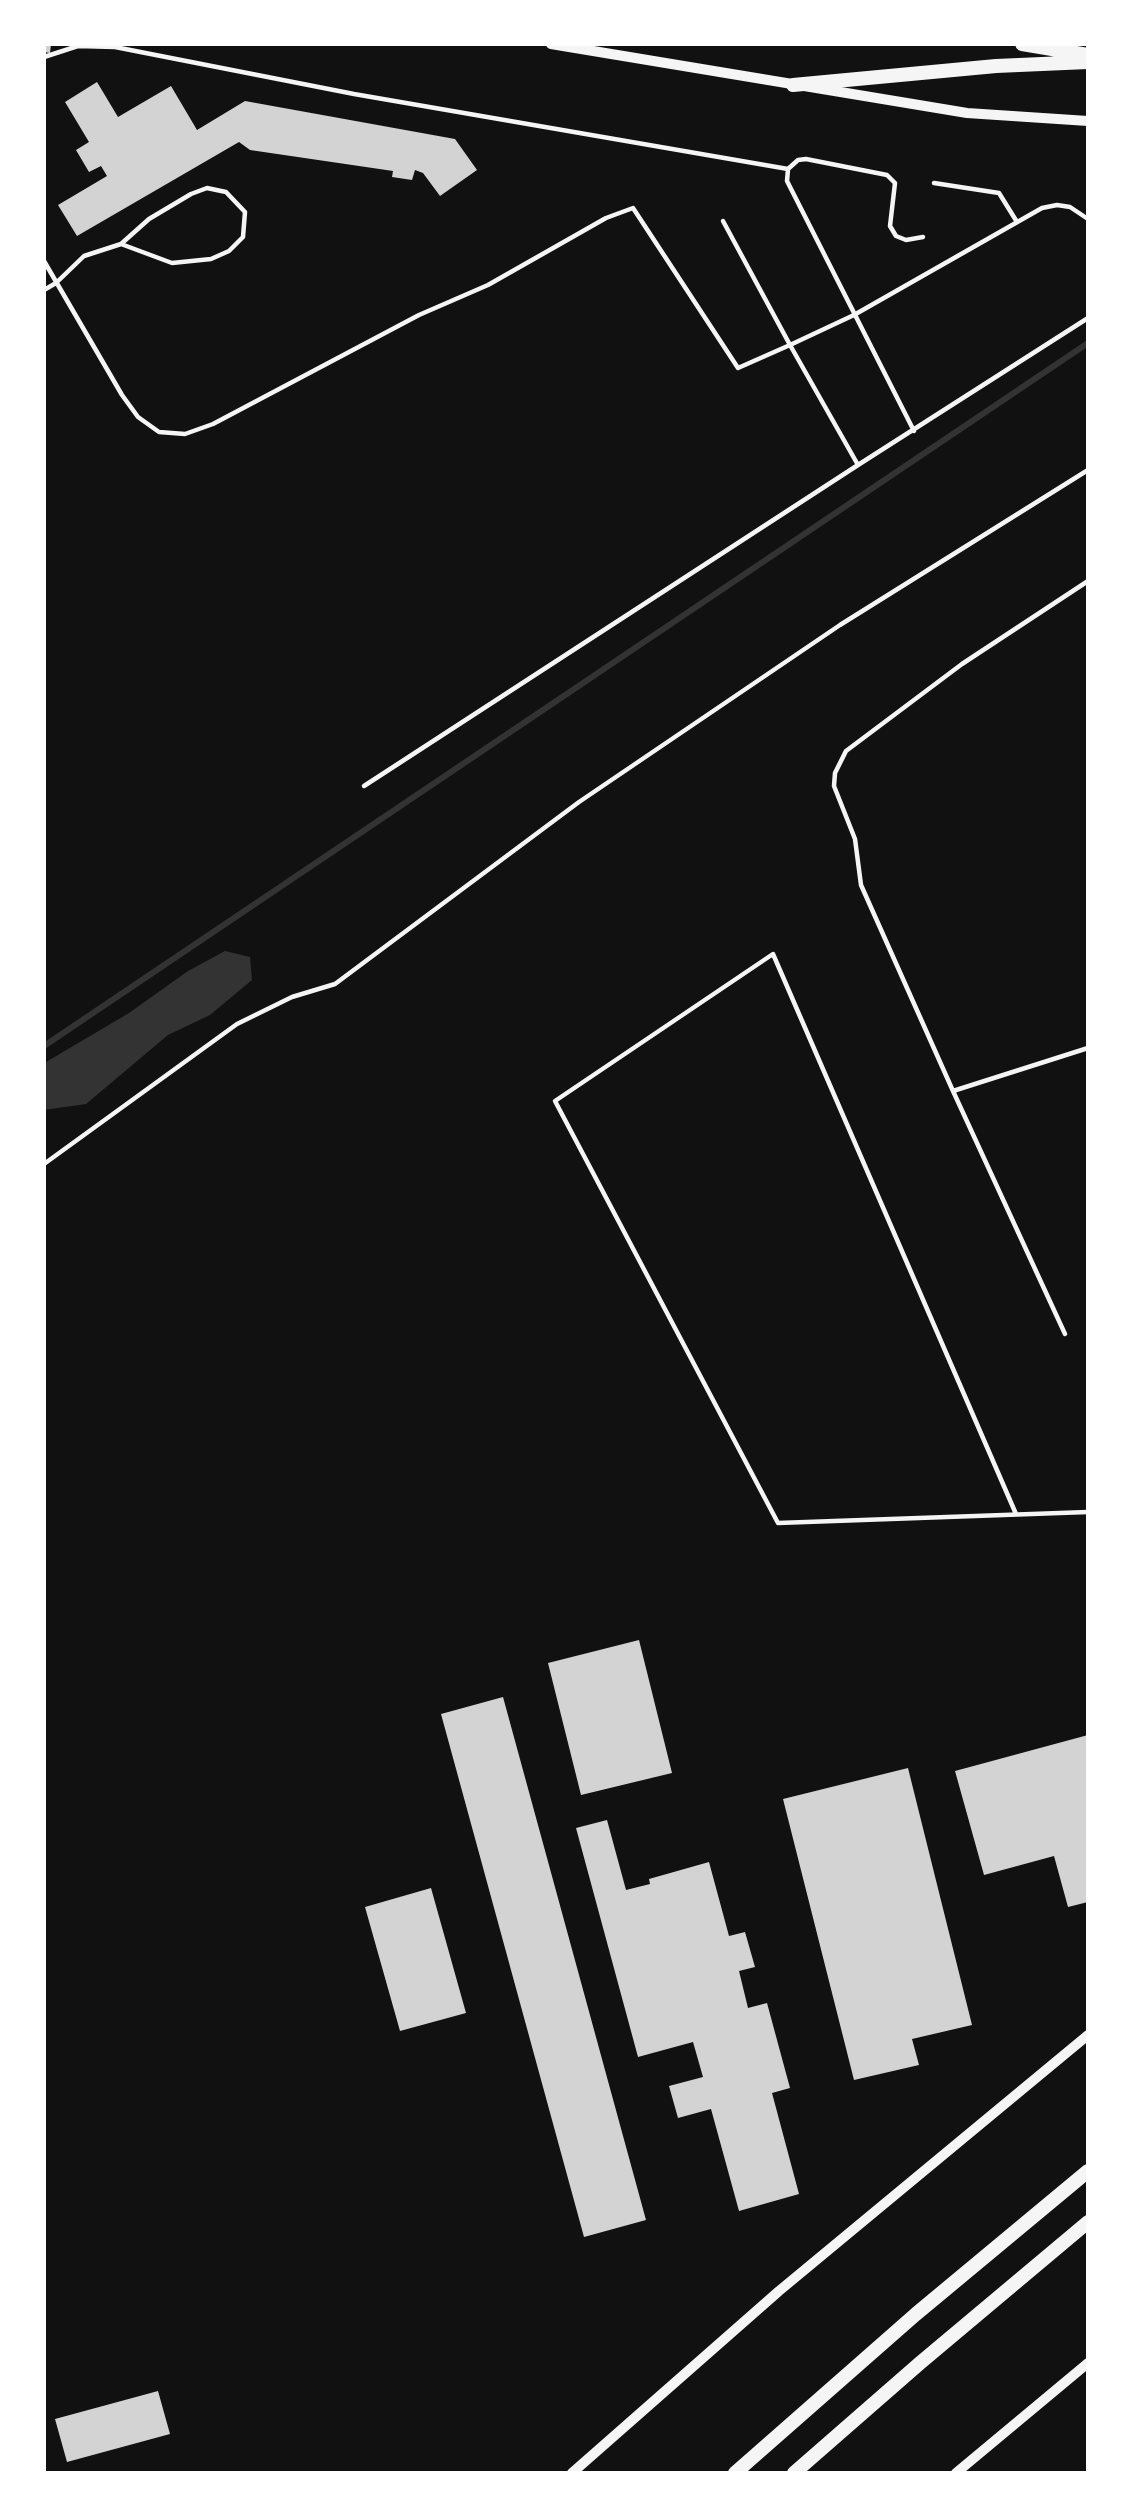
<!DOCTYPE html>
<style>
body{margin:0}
#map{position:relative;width:1132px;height:2517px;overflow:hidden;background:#111;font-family:Quicksand,sans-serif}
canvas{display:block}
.frame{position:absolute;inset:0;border:46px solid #fff;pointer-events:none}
</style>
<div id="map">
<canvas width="1132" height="2517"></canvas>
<div class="frame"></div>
</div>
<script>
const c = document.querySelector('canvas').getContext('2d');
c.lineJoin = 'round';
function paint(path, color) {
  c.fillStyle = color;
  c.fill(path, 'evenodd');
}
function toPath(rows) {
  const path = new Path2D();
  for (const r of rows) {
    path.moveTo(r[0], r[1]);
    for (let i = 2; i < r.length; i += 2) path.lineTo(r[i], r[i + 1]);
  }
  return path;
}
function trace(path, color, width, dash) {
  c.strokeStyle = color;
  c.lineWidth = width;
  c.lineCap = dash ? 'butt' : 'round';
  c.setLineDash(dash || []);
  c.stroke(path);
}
paint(toPath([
 [225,951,250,957,252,980,210,1015,168,1035,86,1104,44,1110,46,1062,129,1013,188,971]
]), '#333');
trace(toPath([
 [44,1046,1088,343]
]), '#333', 6);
paint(toPath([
 [44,44,51,44,50,53,44,52],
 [97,82,118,117,171,86,197,130,245,101,455,139,477,170,440,196,423,173,415,170,412,180,392,177,393,171,250,150,239,142,77,236,58,205,107,176,101,166,89,172,76,150,89,142,65,102],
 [639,1640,672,1773,581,1795,548,1663],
 [503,1697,646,2220,584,2237,441,1714],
 [1088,1735,1088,1902,1068,1907,1054,1856,984,1875,955,1771],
 [908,1768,972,2025,912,2039,919,2065,854,2080,783,1799],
 [607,1820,626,1890,650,1884,649,1879,709,1862,729,1936,745,1932,755,1967,739,1971,748,2008,767,2003,790,2088,772,2093,799,2194,739,2211,711,2109,678,2118,669,2086,703,2077,693,2042,638,2057,576,1828],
 [431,1888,466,2013,400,2031,365,1907],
 [158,2391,170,2434,67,2462,55,2419]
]), '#d3d3d3');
trace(toPath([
 [44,57,78,46,115,47,354,94,788,169],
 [934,183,999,193,1017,222],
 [723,221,790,345,854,315,1042,208,1057,205,1070,207,1088,219],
 [44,261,122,395,138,417,159,432,185,434,213,424,419,315,488,285,606,218,633,208,738,368,790,345,858,465,364,786],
 [44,290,56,283,84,256,121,244,149,219,191,194,207,188,226,192,245,212,243,237,229,251,211,259,172,263,121,244],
 [914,431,787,181,788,169,798,160,806,159,887,175,895,183,890,226,896,236,906,240,923,237],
 [858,465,1088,318],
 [953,1091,861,885,855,839,834,786,835,773,846,751,962,664,1088,581],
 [44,1164,237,1024,292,997,335,984,579,802,840,625,1088,470],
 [1065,1334,953,1091,1088,1048],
 [1016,1514,773,954,555,1101,778,1523,1088,1512]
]), '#f5f5f5', 4.5);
trace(toPath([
 [551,44,967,113,1088,121],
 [572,2473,779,2291,1088,2035],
 [956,2473,1088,2363]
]), '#f5f5f5', 10);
trace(toPath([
 [1022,44,1088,55],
 [793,85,996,66,1088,62],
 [735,2473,916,2314,1088,2171],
 [794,2473,920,2363,1088,2222]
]), '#f5f5f5', 14);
</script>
